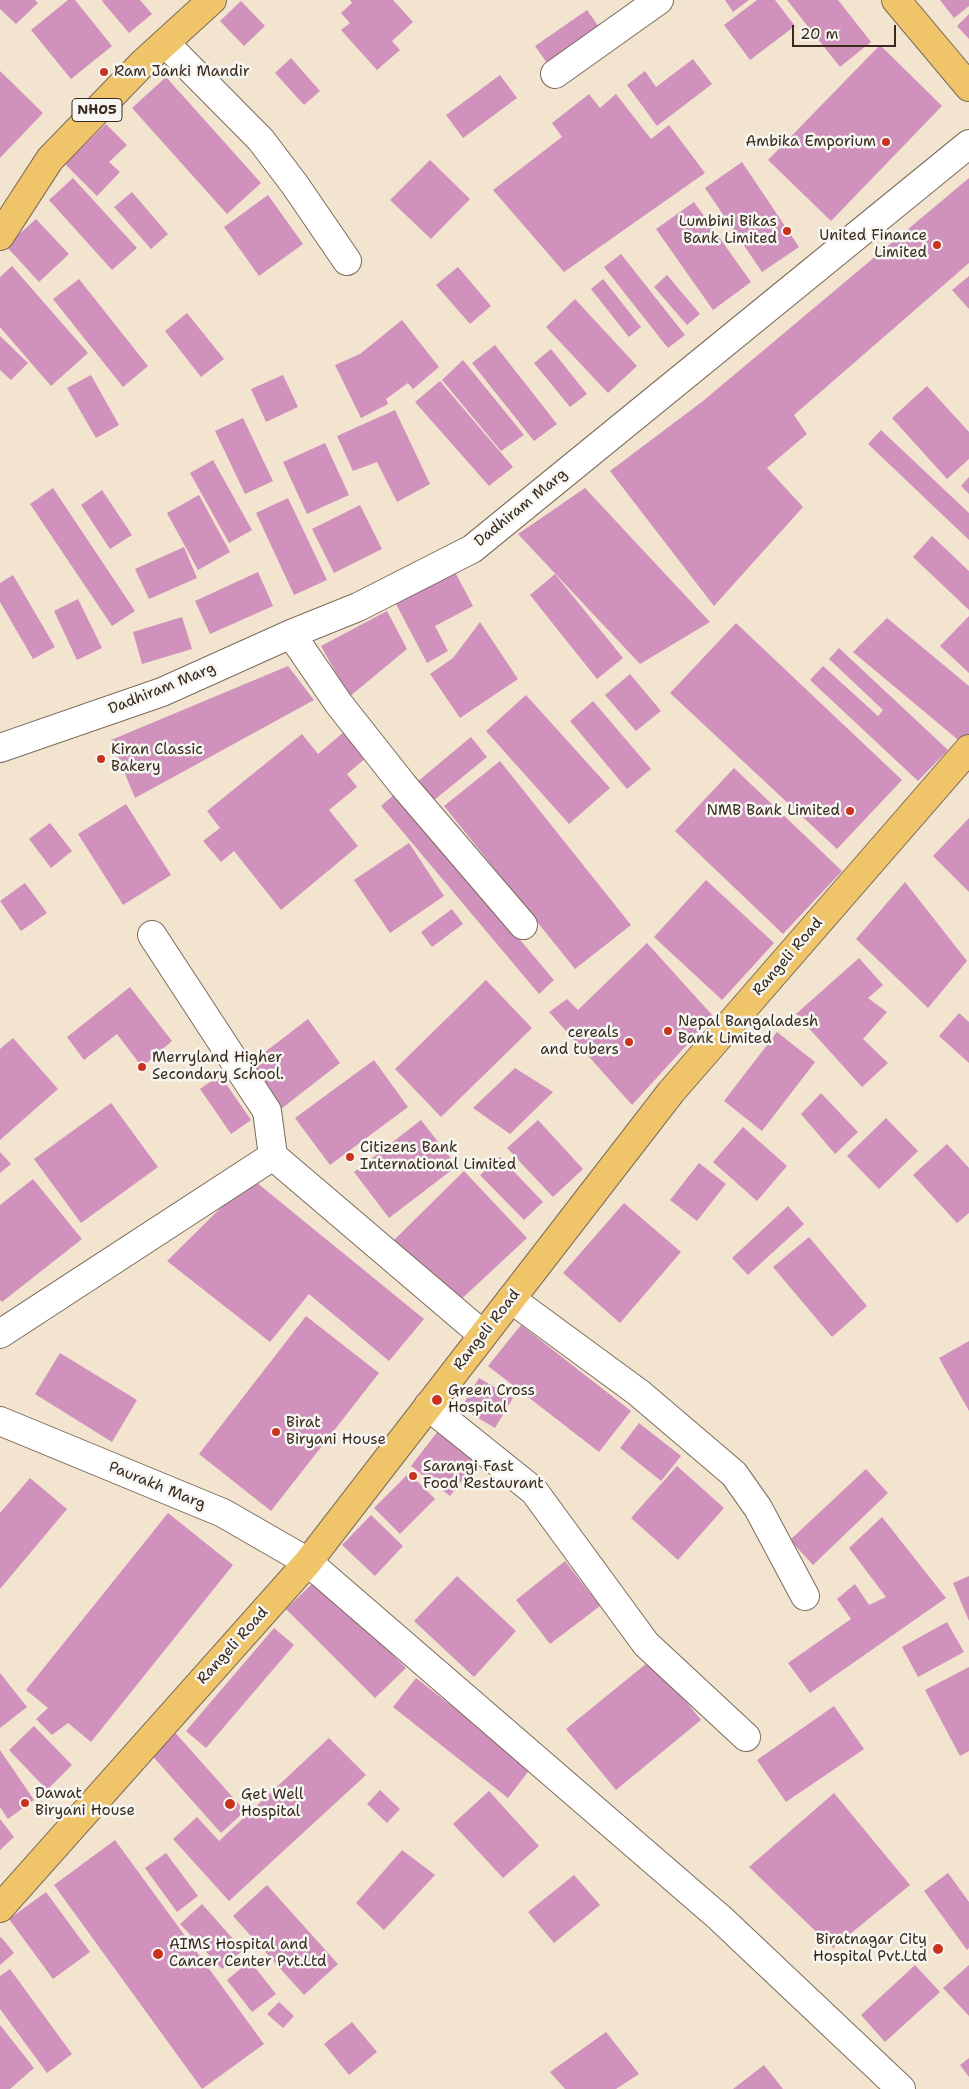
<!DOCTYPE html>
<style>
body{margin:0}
#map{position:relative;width:969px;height:2089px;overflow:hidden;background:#f3e4cf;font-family:"Shantell Sans",sans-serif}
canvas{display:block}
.scale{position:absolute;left:792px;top:25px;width:104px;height:22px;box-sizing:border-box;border:2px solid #3b2a1e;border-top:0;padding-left:6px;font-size:15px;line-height:18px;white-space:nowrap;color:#3b2a1e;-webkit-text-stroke:4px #f6f6f2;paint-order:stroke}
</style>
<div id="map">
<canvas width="969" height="2089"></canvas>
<div class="scale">20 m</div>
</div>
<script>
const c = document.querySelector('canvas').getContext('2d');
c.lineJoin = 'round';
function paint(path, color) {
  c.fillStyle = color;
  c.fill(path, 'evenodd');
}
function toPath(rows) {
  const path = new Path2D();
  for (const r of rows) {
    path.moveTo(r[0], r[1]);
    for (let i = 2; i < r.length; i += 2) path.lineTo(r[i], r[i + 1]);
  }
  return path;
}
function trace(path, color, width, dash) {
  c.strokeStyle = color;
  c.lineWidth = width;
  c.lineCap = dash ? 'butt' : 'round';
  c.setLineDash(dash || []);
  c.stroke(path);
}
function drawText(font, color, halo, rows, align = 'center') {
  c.font = font + ' "Shantell Sans",sans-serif';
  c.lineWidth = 5;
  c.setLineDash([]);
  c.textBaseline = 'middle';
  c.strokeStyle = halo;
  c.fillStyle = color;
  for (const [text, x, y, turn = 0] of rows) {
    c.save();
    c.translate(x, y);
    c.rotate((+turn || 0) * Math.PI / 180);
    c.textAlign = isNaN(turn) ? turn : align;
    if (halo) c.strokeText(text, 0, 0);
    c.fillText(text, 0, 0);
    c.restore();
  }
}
paint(toPath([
 [0,0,35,0,38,3,16,24,0,9],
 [68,0,75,0,112,46,71,79,31,30],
 [103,0,140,0,152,14,129,33,102,1],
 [350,0,393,0,413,22,392,41,400,50,377,70,341,30,350,23,341,13,352,3],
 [725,0,749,0,733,12],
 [757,0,775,0,795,26,750,60,724,25],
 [787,0,838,0,871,42,840,67],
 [940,0,969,0,969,6,954,18],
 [241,1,265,26,244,46,220,21],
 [587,10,599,27,547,63,535,46],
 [969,14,969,39,957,26],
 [880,45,942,106,831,221,768,160],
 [291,58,320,91,304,105,275,73],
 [693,59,712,84,657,126,627,85,645,71,656,87],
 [0,71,43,113,0,158],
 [500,75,517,98,463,138,446,115],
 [166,77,261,183,227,214,132,108],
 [589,94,600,108,616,94,651,139,669,125,705,173,564,272,493,190,562,137,552,123],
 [106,124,127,145,109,162,120,172,97,196,65,164],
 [430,160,470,199,431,239,390,200],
 [742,162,799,247,762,272,705,188],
 [73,178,137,248,112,270,49,200],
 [969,178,969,263,794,415,807,434,767,468,803,507,714,606,610,471,703,401],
 [132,192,168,234,151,249,114,207],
 [268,195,303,244,259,276,224,227],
 [694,202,751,282,713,310,656,229],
 [36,219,69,254,39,282,6,246],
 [621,254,685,335,668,348,604,267],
 [12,266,88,353,51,386,0,327,0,277],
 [458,267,491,306,470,324,436,285],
 [667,275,700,314,687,325,654,287],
 [969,276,969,309,952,290],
 [79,279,148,366,123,387,53,299],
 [603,279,641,327,629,337,591,289],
 [575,299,637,366,608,393,546,327],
 [187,313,224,359,201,377,165,331],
 [402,320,439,367,413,389,408,383,386,399,388,404,361,418,335,365,360,354],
 [0,336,28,363,11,380,0,370],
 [495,345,557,424,534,441,472,363],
 [551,349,587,394,570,407,534,363],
 [463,360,524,435,501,451,442,380],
 [91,375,119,425,96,438,67,388],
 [283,375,298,407,266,422,251,389],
 [440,381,513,467,489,486,415,402],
 [927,386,969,432,969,459,947,479,892,418],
 [395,410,430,484,397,502,377,462,353,471,337,436],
 [243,418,273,481,245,494,215,431],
 [881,430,969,513,969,540,868,444],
 [325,443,349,495,307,514,283,462],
 [213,460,252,530,229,543,190,473],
 [969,477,969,494,961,486],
 [53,488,135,611,112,626,30,504],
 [585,488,710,622,640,664,518,534],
 [102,490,132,535,110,549,81,505],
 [199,495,230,552,198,570,167,513],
 [288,498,327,580,294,595,256,513],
 [360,505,382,549,334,573,312,529],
 [932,536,969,571,969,610,913,557],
 [184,547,197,578,149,599,135,569],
 [258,572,273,606,210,634,195,601],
 [455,572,473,606,435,626,448,651,427,663,396,604],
 [555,574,623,658,597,679,530,595],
 [13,575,55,647,33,659,0,602,0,583],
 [78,599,102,648,77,660,54,611],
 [387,611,407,649,349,697,321,646],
 [969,616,969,673,940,646],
 [182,617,192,649,142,664,133,632],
 [887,618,969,686,969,736,963,744,853,652],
 [480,622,518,679,460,718,430,674,453,658],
 [736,623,902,780,837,849,670,693],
 [839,648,948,750,918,781,810,680,823,666,878,716,883,710,829,659],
 [288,666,314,700,135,798,111,740],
 [630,674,661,711,636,731,605,695],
 [526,695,610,788,569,824,486,731],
 [593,701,651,769,627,789,570,721],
 [345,731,366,758,347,774,357,787,329,810,358,846,281,910,234,851,221,862,203,841,220,828,207,811,302,734,318,754],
 [471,737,487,757,433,801,417,782],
 [500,761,631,925,575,969,444,806],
 [734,768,842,871,783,934,675,831],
 [396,793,554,980,539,994,381,806],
 [126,804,171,875,123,905,78,834],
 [969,818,969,892,933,856],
 [50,823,72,851,51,868,29,839],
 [409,843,444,896,390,933,354,880],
 [706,880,774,943,722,1000,654,937],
 [905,882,967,961,928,1008,856,939],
 [25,883,47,913,21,931,0,901],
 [452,909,463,924,432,947,421,932],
 [647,943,713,1016,632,1105,549,1012,567,999,578,1010],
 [859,958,883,985,868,998,887,1012,863,1039,888,1063,862,1087,796,1014],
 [486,980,532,1028,441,1117,395,1069],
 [130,987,172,1041,142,1067,117,1034,84,1060,67,1037],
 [959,1013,969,1022,969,1063,939,1036],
 [308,1019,340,1063,281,1109,248,1065],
 [777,1032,815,1062,762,1131,724,1101],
 [13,1038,58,1089,0,1140,0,1049],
 [374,1060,408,1107,330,1165,295,1118],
 [515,1068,553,1092,510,1134,473,1108],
 [220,1075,251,1120,231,1134,200,1089],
 [821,1093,858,1132,835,1154,801,1114],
 [111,1103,158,1167,81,1223,34,1159],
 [886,1118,918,1151,879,1189,847,1156],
 [421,1120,457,1166,389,1218,354,1172],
 [538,1120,583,1169,553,1197,507,1148],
 [743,1127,787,1166,757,1201,713,1162],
 [947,1144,969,1168,969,1213,957,1223,913,1175],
 [0,1152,11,1164,0,1173],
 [500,1157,543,1202,524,1220,480,1175],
 [699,1163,726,1184,697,1221,670,1200],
 [464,1171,527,1238,455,1305,393,1241],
 [251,1178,424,1319,389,1361,309,1294,270,1342,167,1261],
 [33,1179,82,1239,2,1302,0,1300,0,1205],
 [624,1203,681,1252,620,1323,563,1273],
 [788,1206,804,1224,748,1275,732,1258],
 [809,1237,867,1306,832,1337,773,1267],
 [306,1316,379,1373,271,1511,199,1454],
 [521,1325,631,1411,599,1452,488,1366],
 [969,1341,969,1411,939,1358],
 [60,1353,137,1400,112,1442,35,1394],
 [479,1378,513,1398,495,1428,461,1408],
 [639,1423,681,1456,661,1481,620,1448],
 [441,1427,480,1457,450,1496,411,1466],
 [677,1466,724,1508,678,1560,631,1518],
 [866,1469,888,1493,813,1565,790,1540],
 [409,1473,435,1499,400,1534,374,1508],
 [30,1478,67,1509,0,1589,0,1513],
 [168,1513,233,1565,91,1742,68,1723,52,1735,36,1719,48,1708,26,1690],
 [371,1515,403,1546,375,1576,342,1545],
 [882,1517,946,1598,810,1693,788,1663,851,1619,837,1599,855,1584,869,1605,886,1597,849,1548],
 [565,1561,600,1606,550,1644,516,1600],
 [457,1576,516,1631,474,1677,414,1621],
 [969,1576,969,1621,953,1583],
 [317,1579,406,1668,375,1698,286,1609],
 [947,1622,964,1652,918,1677,902,1647],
 [274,1628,294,1645,206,1748,186,1731],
 [652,1659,701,1720,616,1790,566,1729],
 [969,1667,969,1751,960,1756,925,1690],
 [0,1673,27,1707,0,1728],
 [416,1678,531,1768,508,1798,393,1707],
 [834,1706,864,1749,786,1802,757,1760],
 [34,1726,72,1765,47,1790,9,1750],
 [172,1729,245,1811,221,1833,148,1751],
 [329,1738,366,1775,229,1901,173,1839,197,1817,219,1841],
 [0,1750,34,1800,8,1819,0,1807],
 [380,1790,400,1809,387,1823,367,1804],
 [489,1791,539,1846,503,1878,453,1824],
 [834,1793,910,1885,833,1948,749,1867],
 [0,1819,14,1837,0,1850],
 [115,1840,264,2044,202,2089,54,1885],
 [402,1850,435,1875,384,1930,356,1903],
 [166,1853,198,1896,177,1912,145,1868],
 [948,1873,969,1902,969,1948,967,1950,924,1891],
 [574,1875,600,1905,554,1943,528,1912],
 [267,1885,338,1964,304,1995,233,1916],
 [46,1892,90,1952,53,1979,9,1919],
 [202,1904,243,1950,222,1969,180,1924],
 [1,1937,14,1953,0,1965,0,1938],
 [250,1961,276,1994,252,2012,227,1980],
 [915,1965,940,1992,885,2042,861,2015],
 [969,1965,969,2016,943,1988],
 [10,1969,72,2054,47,2073,0,2009,0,1976],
 [279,2002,294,2016,283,2028,267,2014],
 [352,2022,377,2052,349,2075,324,2044],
 [0,2025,34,2068,10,2089,0,2089],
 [606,2032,639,2074,616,2089,565,2089,550,2072],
 [969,2058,969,2077,960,2065],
 [764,2065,783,2089,733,2089]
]), '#d091bd');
const minor = toPath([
 [165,43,261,140,295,185,347,261],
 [555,74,659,0],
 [291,634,339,704,403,785,523,925],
 [0,748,162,692,291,634,358,607,472,549,969,144],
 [152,935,267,1111,273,1156],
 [511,1299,639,1393,734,1474,758,1508,805,1596],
 [0,1334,273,1156,483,1335],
 [428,1406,534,1491,646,1644,746,1737],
 [0,1421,223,1513,308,1562,720,1918,901,2089]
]);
const major = toPath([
 [896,0,969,87],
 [0,236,50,159,144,62,212,0],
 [0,1908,308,1562,671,1092,969,749]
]);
trace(minor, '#7b6b5c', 30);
trace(major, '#7b6b5c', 30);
trace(minor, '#fff', 28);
trace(major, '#f0c469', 28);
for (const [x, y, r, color] of [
 [104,72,5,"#c8321e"],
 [886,142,5,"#c8321e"],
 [787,231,5,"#c8321e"],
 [937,245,5,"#c8321e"],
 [101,759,5,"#c8321e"],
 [850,811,5,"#c8321e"],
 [668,1031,5,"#c8321e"],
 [629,1042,5,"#c8321e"],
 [142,1067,5,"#c8321e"],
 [350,1157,5,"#c8321e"],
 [437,1400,6,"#c8321e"],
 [276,1432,5,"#c8321e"],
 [413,1476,5,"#c8321e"],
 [25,1803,5,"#c8321e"],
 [230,1804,6,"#c8321e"],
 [938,1949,6,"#c8321e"],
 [158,1954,6,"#c8321e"]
]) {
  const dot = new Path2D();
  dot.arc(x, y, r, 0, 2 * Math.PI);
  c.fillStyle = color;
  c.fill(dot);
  trace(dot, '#f6f6f2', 2);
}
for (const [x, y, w] of [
 [97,110,50]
]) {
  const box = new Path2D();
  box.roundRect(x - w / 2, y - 11.5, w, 23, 4);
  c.fillStyle = '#f6f6f2';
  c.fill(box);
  trace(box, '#3b2a1e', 1);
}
drawText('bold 14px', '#3b2a1e', null, [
 ["NH05",97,110]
]);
drawText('15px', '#3b2a1e', '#f6f6f2', [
 ["Ram Janki Mandir",114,72],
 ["Ambika Emporium",876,142,"right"],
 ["Lumbini Bikas",777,222,"right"],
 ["Bank Limited",777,239,"right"],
 ["United Finance",927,236,"right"],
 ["Limited",927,253,"right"],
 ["Kiran Classic",111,750],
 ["Bakery",111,767],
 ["NMB Bank Limited",840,811,"right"],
 ["Nepal Bangaladesh",678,1022],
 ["Bank Limited",678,1039],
 ["cereals",619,1033,"right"],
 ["and tubers",619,1050,"right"],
 ["Merryland Higher",152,1058],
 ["Secondary School.",152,1075],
 ["Citizens Bank",360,1148],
 ["International Limited",360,1165],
 ["Green Cross",448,1391],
 ["Hospital",448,1408],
 ["Birat",286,1423],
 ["Biryani House",286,1440],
 ["Sarangi Fast",423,1467],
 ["Food Restaurant",423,1484],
 ["Dawat",35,1794],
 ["Biryani House",35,1811],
 ["Get Well",241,1795],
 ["Hospital",241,1812],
 ["Biratnagar City",927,1940,"right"],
 ["Hospital Pvt.Ltd",927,1957,"right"],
 ["AIMS Hospital and",169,1945],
 ["Cancer Center Pvt.Ltd",169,1962]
], 'left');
drawText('15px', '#3b2a1e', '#f6f6f2', [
 ["Dadhiram Marg",521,508,-39],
 ["Dadhiram Marg",162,689,-22],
 ["Rangeli Road",788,957,-49],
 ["Rangeli Road",487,1330,-52],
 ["Paurakh Marg",157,1486,22],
 ["Rangeli Road",233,1646,-48]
]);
</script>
